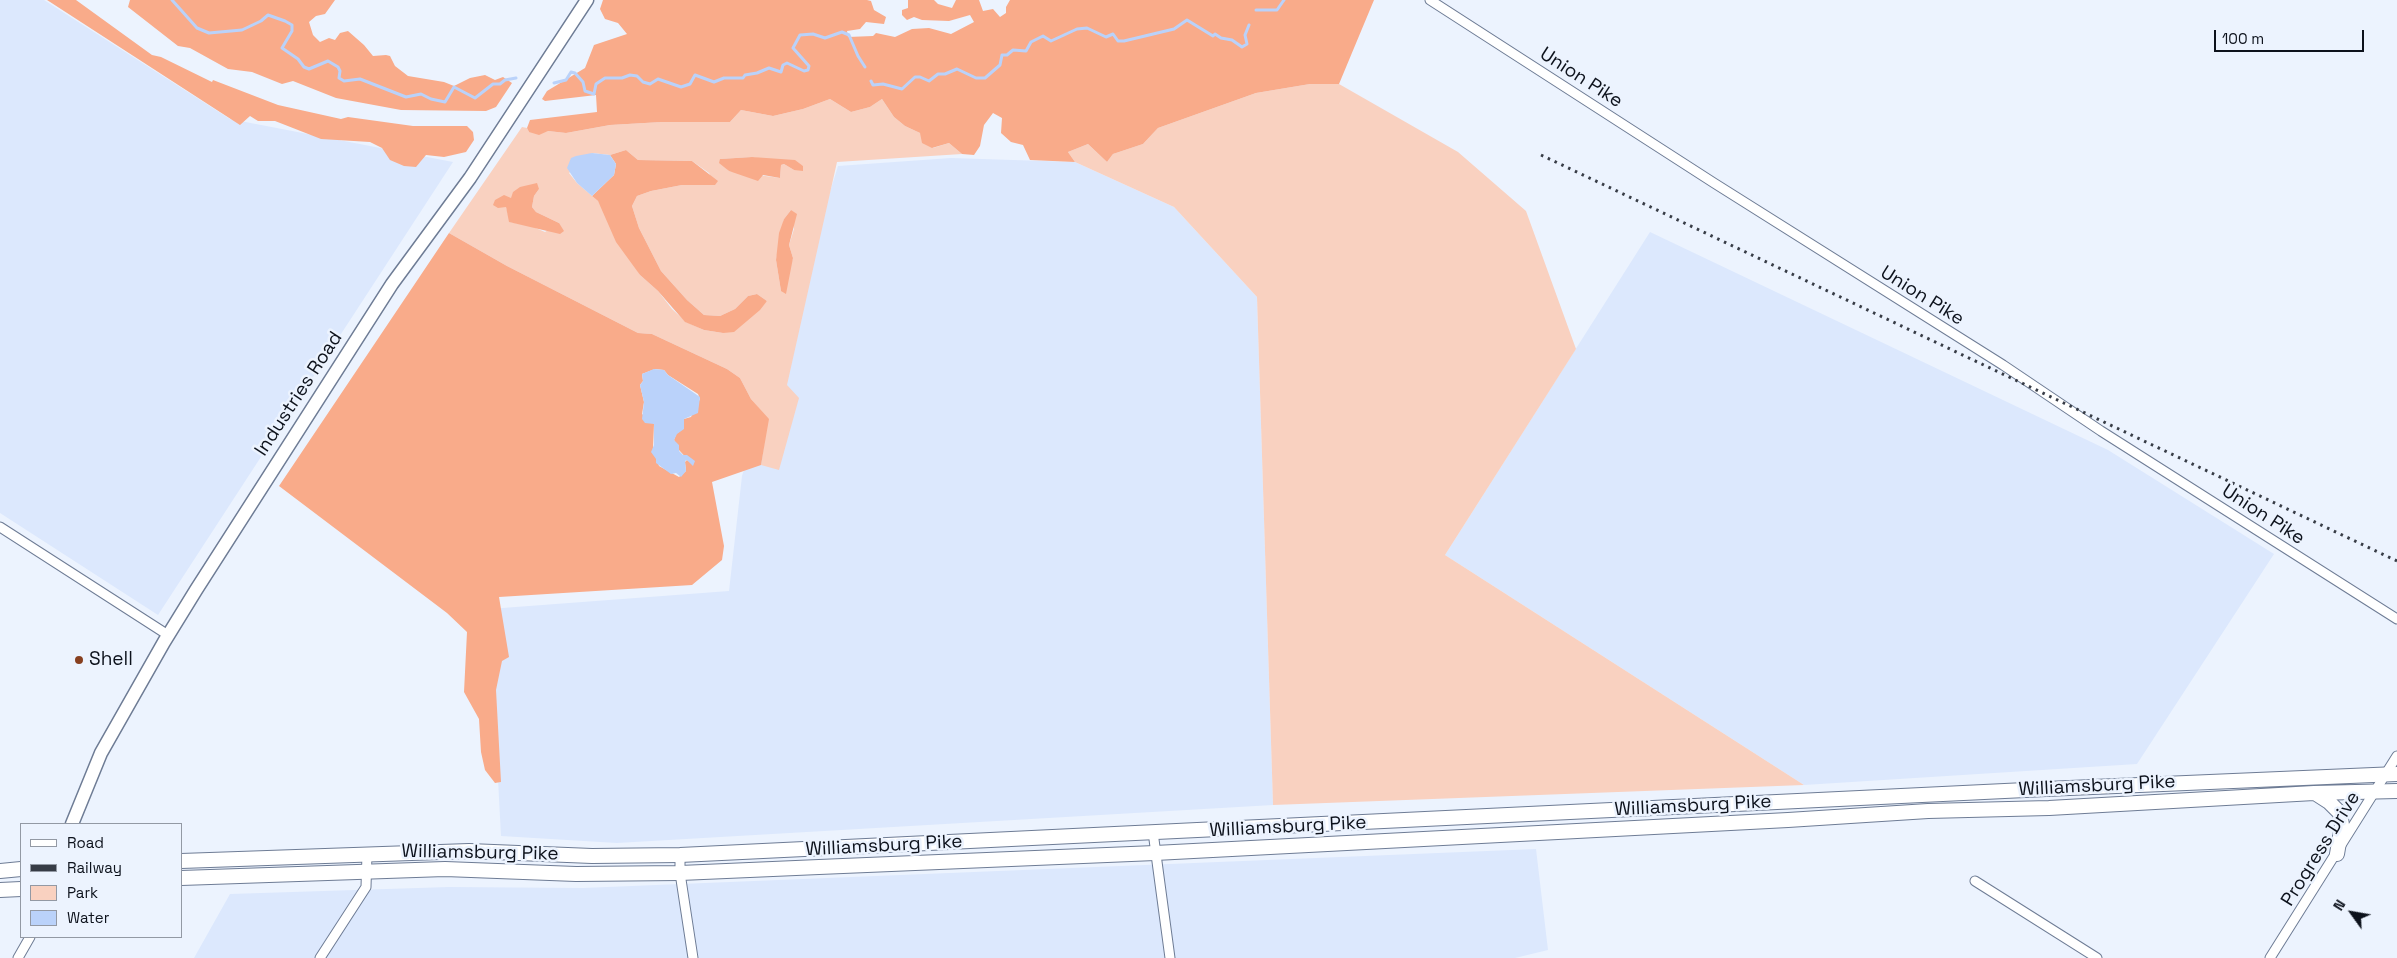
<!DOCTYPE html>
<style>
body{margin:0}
#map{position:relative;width:2397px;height:958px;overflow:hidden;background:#ecf3fe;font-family:"Space Grotesk",sans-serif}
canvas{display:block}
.legend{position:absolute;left:20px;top:823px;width:162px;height:115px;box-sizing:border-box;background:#ecf3fe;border:1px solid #9399a4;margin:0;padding:6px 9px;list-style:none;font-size:15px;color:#0d121c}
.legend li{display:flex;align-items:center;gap:10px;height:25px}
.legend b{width:25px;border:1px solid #9399a4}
.north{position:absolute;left:2327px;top:888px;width:50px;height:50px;-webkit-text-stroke:4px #ecf3fe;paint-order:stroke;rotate:302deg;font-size:14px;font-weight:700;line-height:20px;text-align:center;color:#0d121c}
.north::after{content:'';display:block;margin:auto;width:18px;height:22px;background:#0d121c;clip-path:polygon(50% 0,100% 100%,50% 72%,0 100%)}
.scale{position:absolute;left:2214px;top:30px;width:150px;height:22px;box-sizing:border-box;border:2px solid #0d121c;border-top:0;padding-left:6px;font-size:15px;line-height:18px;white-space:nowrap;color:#0d121c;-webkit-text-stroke:4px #ecf3fe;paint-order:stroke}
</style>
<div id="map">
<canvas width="2397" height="958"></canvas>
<ul class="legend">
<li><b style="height:6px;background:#fff"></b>Road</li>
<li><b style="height:6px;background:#373c46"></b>Railway</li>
<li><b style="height:14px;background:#f9d1c0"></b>Park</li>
<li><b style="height:14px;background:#bad2fa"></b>Water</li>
</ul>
<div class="north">N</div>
<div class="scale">100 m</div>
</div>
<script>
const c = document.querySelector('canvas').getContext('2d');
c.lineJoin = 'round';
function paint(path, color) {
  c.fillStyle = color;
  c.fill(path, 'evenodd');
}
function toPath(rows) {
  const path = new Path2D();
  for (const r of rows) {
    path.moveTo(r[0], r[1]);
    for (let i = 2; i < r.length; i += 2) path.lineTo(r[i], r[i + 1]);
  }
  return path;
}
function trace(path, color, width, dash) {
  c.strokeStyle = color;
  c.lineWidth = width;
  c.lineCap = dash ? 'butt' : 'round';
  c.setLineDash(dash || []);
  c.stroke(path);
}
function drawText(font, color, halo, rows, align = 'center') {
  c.font = font + ' "Space Grotesk",sans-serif';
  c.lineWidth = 5;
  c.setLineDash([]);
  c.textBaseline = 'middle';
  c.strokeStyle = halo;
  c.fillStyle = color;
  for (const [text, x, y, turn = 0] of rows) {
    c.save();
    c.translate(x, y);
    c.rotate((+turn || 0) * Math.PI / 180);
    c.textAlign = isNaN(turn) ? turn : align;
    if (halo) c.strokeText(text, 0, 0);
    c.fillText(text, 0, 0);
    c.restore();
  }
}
paint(toPath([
 [0,0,44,0,230,119,453,162,158,615,0,513],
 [951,158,1075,162,1174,207,1257,297,1273,805,617,843,501,836,489,609,729,591,742,476,838,166],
 [1650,232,2108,450,2274,554,2137,764,1804,785,1445,555],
 [1536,849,1548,950,1515,958,194,958,230,894,449,887,583,888]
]), '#dce8fd');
paint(toPath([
 [1310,84,1339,84,1458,152,1526,211,1576,349,1445,555,1804,785,1273,805,1257,297,1174,207,1075,162,1068,152,1088,144,1107,162,1113,154,1143,144,1158,128,1256,93],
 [830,99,851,112,870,107,882,99,894,117,905,126,920,133,933,148,949,143,962,154,837,162,787,385,799,398,779,470,761,465,768,419,751,399,740,378,727,369,652,334,638,333,507,266,449,233,522,127,527,128,529,132,548,131,566,133,610,125,662,122,730,122,741,110,773,116,803,109],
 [626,150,638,160,692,161,709,173,715,185,682,185,651,191,637,196,632,206,639,228,661,271,687,300,704,315,720,316,735,309,748,296,757,294,767,301,723,333,704,330,686,322,672,309,658,291,640,275,598,201,577,183,569,173,592,153,610,155],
 [752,157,803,166,794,170,784,164,781,165,780,178,729,171,720,159],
 [539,189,534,196,532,207,536,212,559,223,545,232,531,226,510,222,506,207,511,198],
 [791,210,794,229,789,245,793,258,781,291,776,260,784,219]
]), '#f9d1c0');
paint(toPath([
 [47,0,76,0,152,55,161,57,212,82,213,80,278,105,341,119,348,117,413,126,467,126,473,132,474,140,466,152,444,157,426,155,416,167,404,166,390,160,382,148,370,142,321,139,275,121,258,121,250,116,240,125],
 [130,0,335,0,325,14,316,16,309,22,313,35,320,42,329,38,335,40,340,33,348,31,364,45,373,56,386,55,390,56,395,66,408,76,444,82,454,86,470,78,485,75,495,80,503,77,512,83,496,107,486,111,401,110,336,98,293,81,282,84,252,72,228,69,190,48,178,46,128,7],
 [603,0,867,0,871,1,874,10,886,17,884,24,866,22,860,29,847,31,848,37,873,36,876,33,895,37,912,29,929,28,951,34,974,22,970,15,949,21,922,20,914,17,907,20,902,15,902,10,908,8,908,0,934,0,938,4,952,8,956,0,979,0,983,11,993,9,1000,17,1006,13,1006,7,1010,0,1374,0,1339,84,1310,84,1256,93,1158,128,1143,144,1113,154,1107,162,1088,144,1068,152,1075,162,1030,160,1023,145,1011,142,1001,133,1002,118,993,113,984,125,980,146,974,155,962,154,949,143,932,148,922,143,920,133,905,126,894,117,882,99,870,107,851,112,830,99,803,109,773,116,741,110,730,122,662,122,610,125,566,133,548,131,539,135,529,132,527,128,530,120,597,112,596,95,545,101,542,99,547,91,585,68,594,45,627,34,618,23,605,19,600,9],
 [626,150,638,160,692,161,718,181,715,185,682,185,651,191,637,196,632,206,639,228,661,271,687,300,704,315,720,316,735,309,748,296,757,294,767,301,760,310,734,332,723,333,704,330,685,322,658,291,640,275,616,242,598,201,592,196,614,175,616,164,610,155],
 [752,157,795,160,803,166,803,171,794,170,784,164,781,165,780,178,763,175,758,181,729,171,719,163,720,159],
 [537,183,539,189,534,196,532,207,536,212,559,223,564,231,560,234,509,222,506,207,498,208,493,205,495,200,504,195,511,198,513,192,520,187],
 [791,210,797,214,789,245,793,258,786,294,781,291,776,260,779,233,784,219],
 [449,233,507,266,638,333,652,334,727,369,740,378,751,399,769,419,761,465,712,482,724,546,722,560,692,585,499,597,509,657,502,661,496,690,501,782,495,783,485,770,481,752,479,719,464,692,467,632,447,613,279,486],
 [655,369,664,370,668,375,698,394,700,399,691,417,684,419,681,430,676,434,674,440,679,450,691,463,687,460,685,462,686,471,679,477,659,466,653,448,654,424,642,414,644,402,640,385,643,381,642,374]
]), '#f9ab8a');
paint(toPath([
 [592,153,610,155,616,164,614,175,592,196,577,183,567,168,571,158,576,156],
 [654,369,664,370,668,375,700,397,698,413,684,419,684,429,677,434,674,440,679,445,679,451,683,455,687,455,695,461,693,466,687,460,685,461,686,471,681,477,676,473,671,474,656,463,656,459,651,452,654,445,654,424,645,423,642,419,644,402,640,385,643,381,642,374]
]), '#bad2fa');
trace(toPath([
 [172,0,197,28,209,33,242,30,261,21,268,15,285,21,292,25,292,31,282,48,298,59,304,67,309,69,328,61,338,67,340,71,339,78,344,81,360,79,406,97,421,94,431,99,445,102,454,87,475,98,493,84,500,84,505,80,516,78],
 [1256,10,1277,10,1284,0],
 [871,81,873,85,883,84,902,89,915,77,920,77,929,81,938,74,945,74,957,69,976,78,985,78,1000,65,1002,55,1007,55,1013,50,1026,51,1031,42,1043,36,1051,41,1077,29,1087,28,1106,37,1113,34,1118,41,1124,41,1174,29,1187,20,1213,36,1215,34,1221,38,1232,40,1242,47,1247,44,1245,35,1249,25],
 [554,83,566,80,571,72,575,73,583,82,585,91,594,94,596,84,605,78,622,78,630,75,637,76,643,82,650,84,658,79,681,87,690,84,695,75,714,82,724,78,743,78,745,75,757,73,769,68,781,72,783,65,787,63,804,71,808,70,809,66,793,48,800,35,813,34,825,38,842,32,849,35,858,56,865,67]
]), '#bad2fa', 3);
const street = toPath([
 [1430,0,1714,183,2003,365,2101,431,2397,619],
 [0,527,168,635],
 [1153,832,1170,958],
 [680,855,680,873,693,958],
 [1975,881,2097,958],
 [18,958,30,937],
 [320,958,366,887,367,854],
 [2270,958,2397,756]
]);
const secondary = toPath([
 [72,824,101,753,164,642,196,590,392,284,470,178,587,0]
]);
const primary = toPath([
 [2315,793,2329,802,2340,813,2342,825,2337,854],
 [181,861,469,851,592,856,680,855,2046,789,2397,774],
 [0,871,21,869],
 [181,878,445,869,576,874,680,873,819,867,1155,853,1788,820,1928,811,2049,808,2314,793,2397,791],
 [0,890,21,889]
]);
trace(street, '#6e7c95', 11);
trace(secondary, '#6e7c95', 15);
trace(primary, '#6e7c95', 16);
trace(street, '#fff', 9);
trace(secondary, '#fff', 12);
trace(primary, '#fff', 14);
trace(toPath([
 [1541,155,2397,561]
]), '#373c46', 3, [2.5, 5]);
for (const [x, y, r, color] of [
 [79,660,5,"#873f1f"]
]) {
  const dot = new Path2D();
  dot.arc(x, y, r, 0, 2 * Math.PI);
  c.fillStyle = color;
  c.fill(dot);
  trace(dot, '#ecf3fe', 2);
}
drawText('19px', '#0d121c', '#ecf3fe', [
 ["Union Pike",1581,78,33],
 ["Union Pike",1922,296,32],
 ["Industries Road",299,394,-57],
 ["Union Pike",2263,515,33],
 ["Williamsburg Pike",2097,786,-3],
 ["Williamsburg Pike",1693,806,-3],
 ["Williamsburg Pike",1288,827,-3],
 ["Williamsburg Pike",884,846,-3],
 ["Progress Drive",2321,849,-58],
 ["Williamsburg Pike",480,853,1]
]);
drawText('19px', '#0d121c', '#ecf3fe', [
 ["Shell",89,660]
], 'left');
</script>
